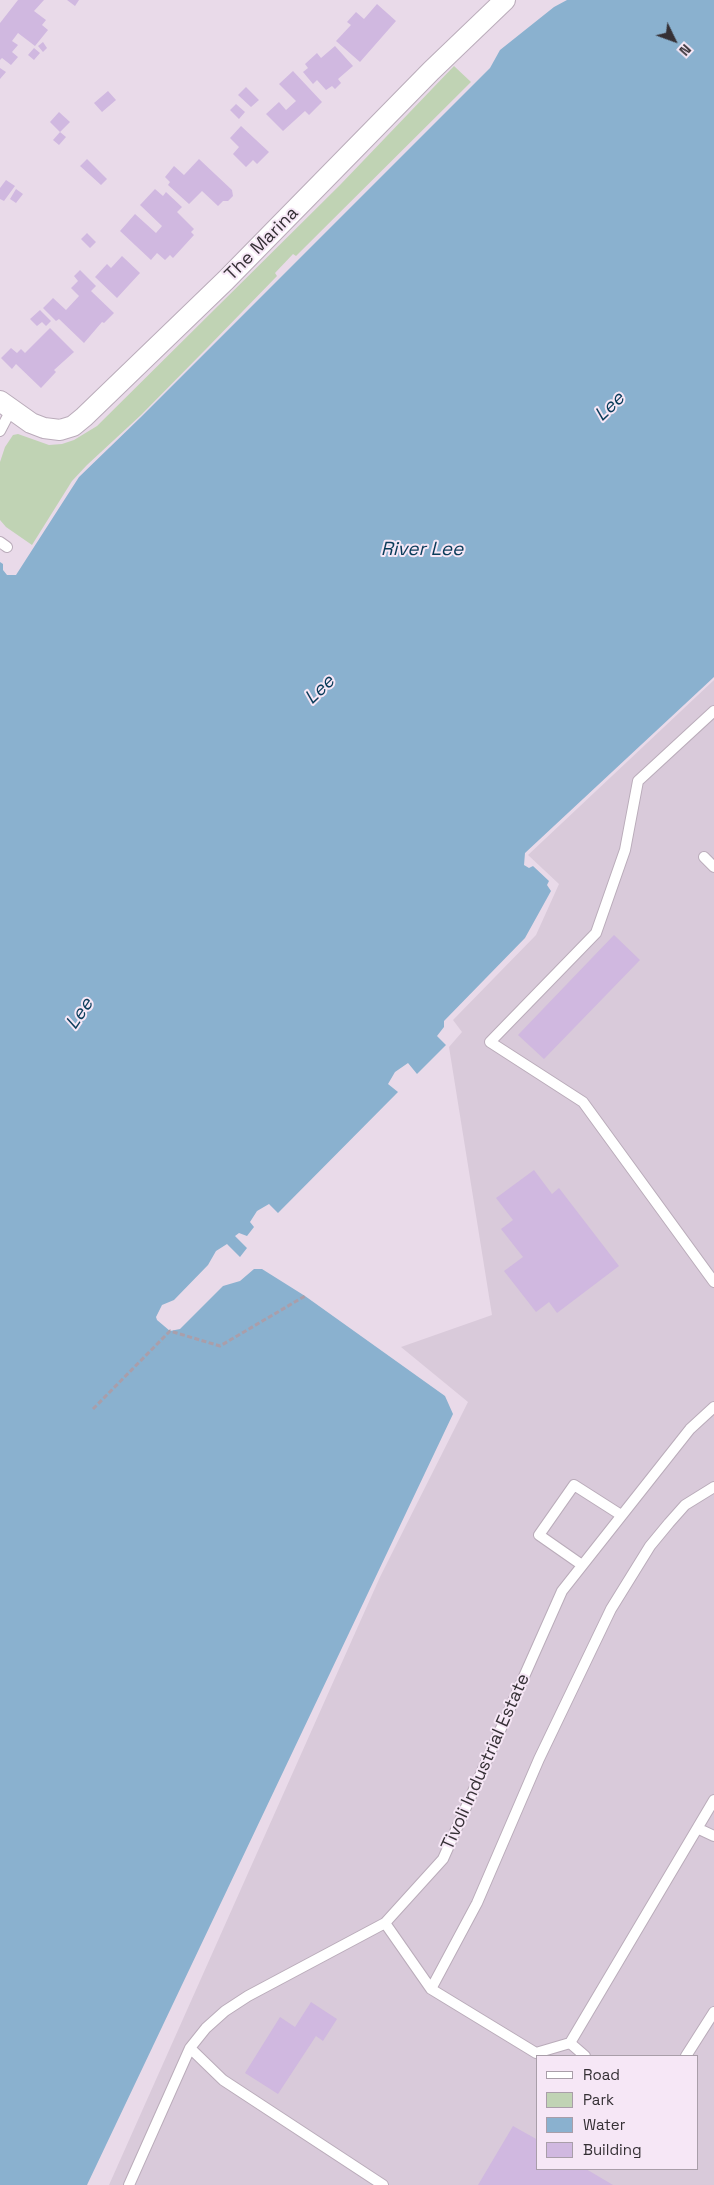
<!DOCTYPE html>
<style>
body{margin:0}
#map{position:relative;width:714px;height:2185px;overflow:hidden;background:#e9dae9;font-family:"Space Grotesk",sans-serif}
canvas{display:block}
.legend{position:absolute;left:536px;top:2055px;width:162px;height:115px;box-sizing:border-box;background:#f6e7f6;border:1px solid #a99ea9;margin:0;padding:6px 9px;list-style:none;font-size:15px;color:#353035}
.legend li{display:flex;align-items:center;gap:10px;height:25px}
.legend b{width:25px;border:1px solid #a99ea9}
.north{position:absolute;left:649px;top:15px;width:50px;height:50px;-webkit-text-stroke:4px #f6e7f6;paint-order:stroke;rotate:132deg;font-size:14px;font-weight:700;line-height:20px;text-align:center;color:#353035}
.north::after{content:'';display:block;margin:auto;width:18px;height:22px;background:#353035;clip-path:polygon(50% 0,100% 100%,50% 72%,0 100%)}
</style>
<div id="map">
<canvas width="714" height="2185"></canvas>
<ul class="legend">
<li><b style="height:6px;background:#fff"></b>Road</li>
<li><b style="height:14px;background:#c0d3b4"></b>Park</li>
<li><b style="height:14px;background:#8ab1cf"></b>Water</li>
<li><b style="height:14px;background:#d0b8e0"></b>Building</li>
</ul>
<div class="north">N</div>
</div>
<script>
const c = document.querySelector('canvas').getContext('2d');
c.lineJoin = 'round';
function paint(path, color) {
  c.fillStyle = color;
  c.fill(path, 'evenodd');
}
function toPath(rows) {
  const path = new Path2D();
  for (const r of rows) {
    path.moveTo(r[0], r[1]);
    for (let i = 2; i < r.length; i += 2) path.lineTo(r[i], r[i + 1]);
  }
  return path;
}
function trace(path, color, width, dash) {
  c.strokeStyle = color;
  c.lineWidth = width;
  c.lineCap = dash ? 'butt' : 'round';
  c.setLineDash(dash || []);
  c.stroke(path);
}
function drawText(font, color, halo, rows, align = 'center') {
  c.font = font + ' "Space Grotesk",sans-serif';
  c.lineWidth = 4;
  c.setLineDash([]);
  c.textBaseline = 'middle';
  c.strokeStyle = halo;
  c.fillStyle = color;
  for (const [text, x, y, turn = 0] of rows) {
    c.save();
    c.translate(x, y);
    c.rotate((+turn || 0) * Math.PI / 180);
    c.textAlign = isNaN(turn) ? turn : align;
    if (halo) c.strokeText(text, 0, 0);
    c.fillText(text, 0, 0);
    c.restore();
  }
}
paint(toPath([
 [714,680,714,2185,109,2185,380,1577,468,1402,401,1347,492,1315,449,1047,462,1032,453,1020,536,935,559,884,528,855],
 [538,2056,698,2056,698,2169,538,2169]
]), '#d9cada');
paint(toPath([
 [454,66,471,82,296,256,293,254,275,273,277,276,208,347,141,415,87,465,72,481,32,545,6,527,0,520,0,462,5,447,13,435,18,434,49,445,62,444,74,440,97,426,340,185]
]), '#c0d3b4');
paint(toPath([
 [567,0,714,0,714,677,525,853,524,865,529,868,533,866,549,881,547,885,551,891,525,938,444,1021,444,1027,437,1036,446,1045,417,1074,408,1063,395,1072,388,1084,398,1092,278,1213,269,1204,257,1211,250,1222,254,1227,247,1236,239,1233,235,1236,247,1248,240,1257,227,1244,216,1251,208,1265,174,1300,162,1305,156,1317,157,1320,170,1331,180,1329,223,1286,240,1281,254,1269,262,1269,305,1296,445,1396,453,1414,87,2185,0,2185,0,562,3,564,3,570,7,575,16,575,79,477,141,417,490,68,500,50,554,7]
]), '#8ab1cf');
paint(toPath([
 [18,0,44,0,34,11,46,20,42,25,48,30,35,46,18,33,12,41,18,45,12,52,18,57,11,65,2,58,0,60,0,23],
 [67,0,79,0,75,6],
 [377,4,396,21,360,62,336,41,351,25,347,22,356,12,364,19],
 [43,42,47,48,43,52,38,46],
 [335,46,353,66,338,79,341,83,335,89,332,86,326,90,317,80,313,84,303,72,308,68,305,64,317,53,321,58],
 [34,48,40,53,34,60,28,55],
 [0,68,6,72,0,79],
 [293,71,322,102,309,115,305,111,283,131,266,114,279,102,286,110,296,101,279,84],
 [246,87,259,100,251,107,238,95],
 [108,91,116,100,102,112,94,103],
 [236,104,245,112,239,119,230,110],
 [59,112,70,122,60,132,50,122],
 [241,126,269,152,257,164,253,160,246,167,233,154,239,147,230,138],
 [60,132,66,137,59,145,53,140],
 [87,159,107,179,101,185,80,166],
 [199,159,232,190,233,196,228,201,223,201,218,206,202,191,189,204,168,185,170,182,165,177,174,166,184,175],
 [6,180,15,186,4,201,0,199,0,188],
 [16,189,23,194,16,203,10,199],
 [155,189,163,196,166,192,182,207,177,212,194,229,191,232,194,235,173,258,170,255,165,260,157,253,151,260,120,231,135,214,156,233,162,226,140,205],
 [87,233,96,242,90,248,81,239],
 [122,256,140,273,117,298,95,277,107,264,111,268],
 [80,270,96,286,91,291,114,313,104,323,102,322,84,343,59,319,56,321,43,308,53,298,66,310,79,296,71,288,78,281,74,276],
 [40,310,51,321,46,326,42,322,37,326,30,319],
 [50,328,74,352,54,370,56,372,41,388,16,364,12,369,1,358,11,348,17,353,21,349,25,353],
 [614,935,640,960,544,1059,518,1035],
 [534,1170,552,1194,559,1188,619,1266,557,1313,549,1302,536,1312,504,1271,523,1257,501,1229,513,1220,496,1198],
 [311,2002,337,2019,323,2041,316,2036,278,2094,245,2073,280,2017,295,2027],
 [513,2126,538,2140,538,2169,586,2169,613,2185,478,2185]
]), '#d0b8e0');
const service = toPath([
 [0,431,11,410],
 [0,542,7,547],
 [714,711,638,781,625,850,596,933,490,1042,583,1102,714,1282],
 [704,857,714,867],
 [582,1565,539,1535,574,1485,621,1515],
 [699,1829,714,1836],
 [385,1923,431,1989,536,2053,570,2043,714,1800],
 [431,1989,477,1903,539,1759,611,1609,650,1546,669,1523,685,1505,714,1487],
 [570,2043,585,2056],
 [190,2048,223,2080,383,2185],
 [686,2056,714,2012],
 [129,2185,190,2048,206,2028,225,2011,248,1996,385,1923,443,1859,562,1591,690,1429,714,1407]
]);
const minor = toPath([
 [0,401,31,423,44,428,60,430,73,426,84,417,226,280,431,71,505,0]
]);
trace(service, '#baacba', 12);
trace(minor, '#baacba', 22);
trace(toPath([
 [93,1409,170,1331,220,1346,305,1296]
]), '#aa9eaa', 3, [5, 2.5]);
trace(service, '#fff', 10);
trace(minor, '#fff', 20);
drawText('18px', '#353035', '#f6e7f6', [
 ["The Marina",262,244,-45],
 ["Tivoli Industrial Estate",486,1762,-66]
]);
drawText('italic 19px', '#093b59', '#f6e7f6', [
 ["Lee",610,407,-44],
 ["River Lee",422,550],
 ["Lee",320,690,-44],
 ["Lee",80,1014,-56]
]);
</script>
